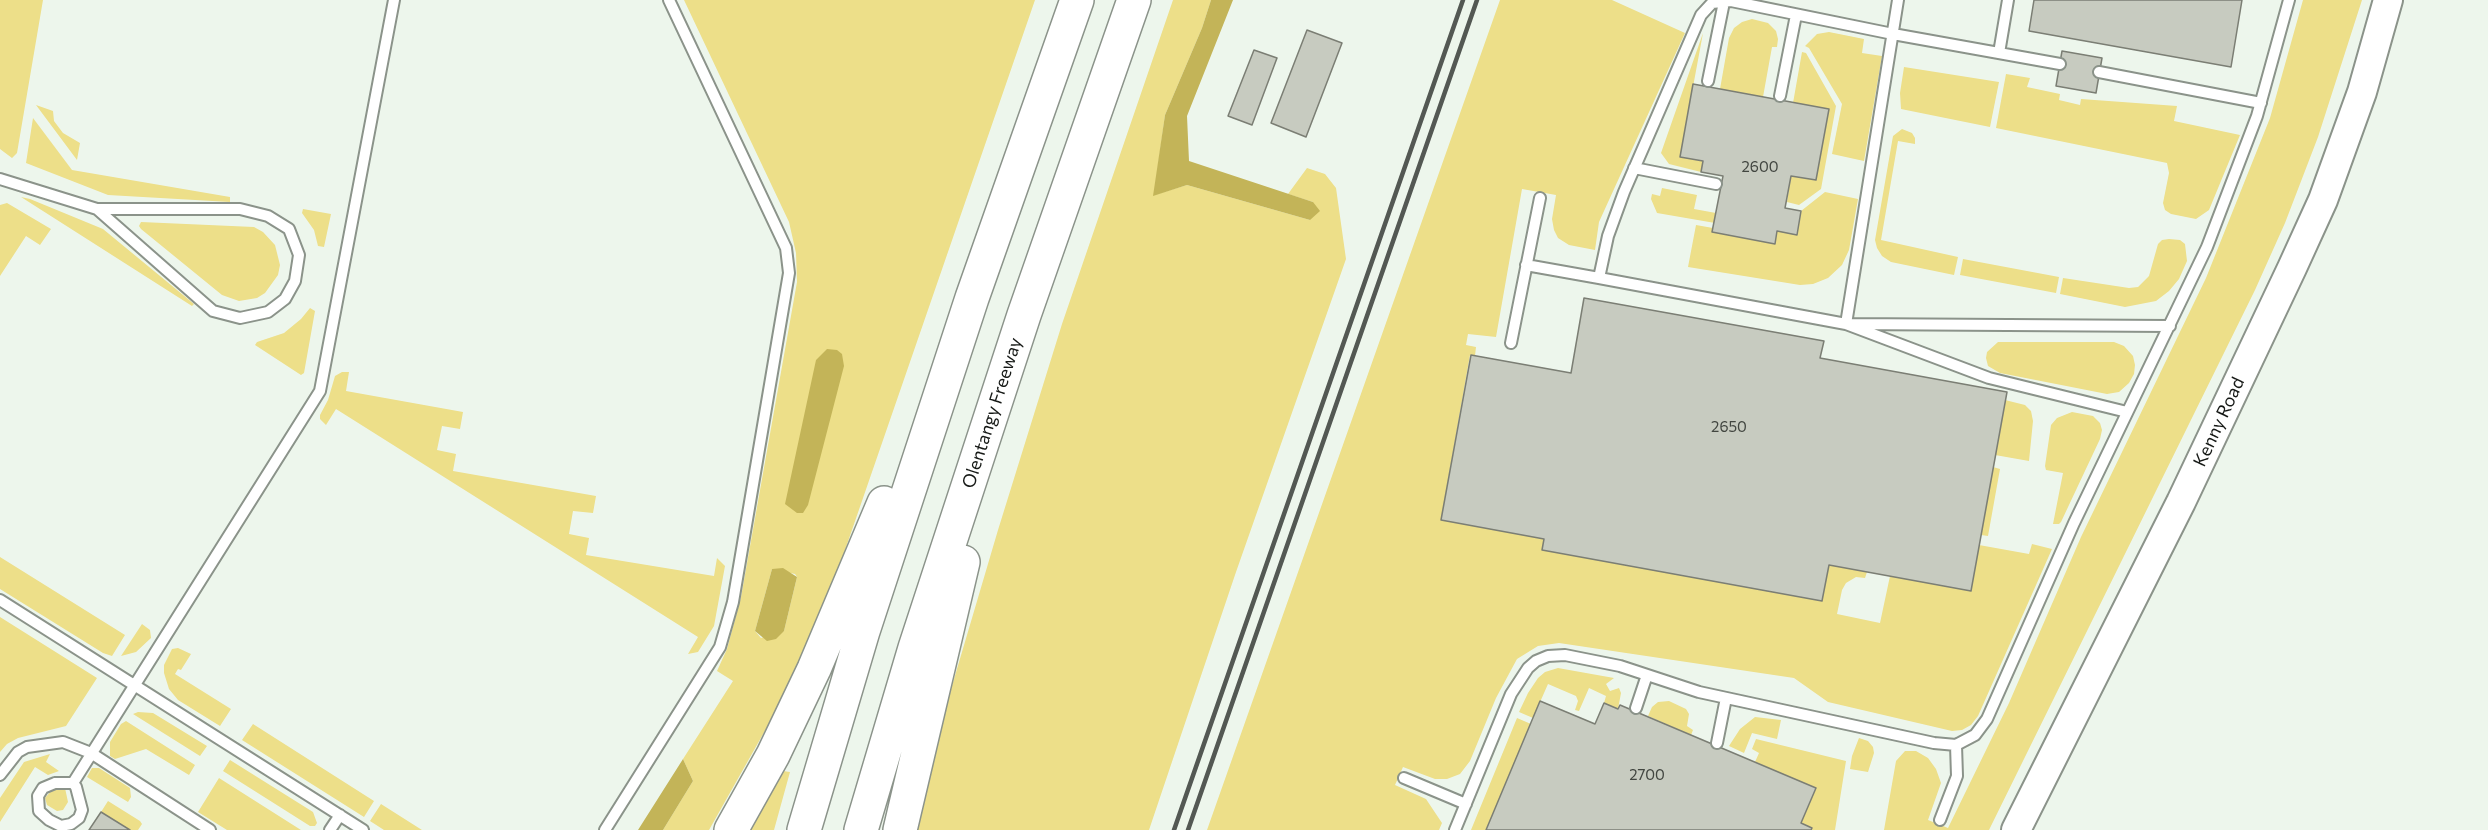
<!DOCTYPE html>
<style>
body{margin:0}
canvas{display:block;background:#edf6ec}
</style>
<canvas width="2488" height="830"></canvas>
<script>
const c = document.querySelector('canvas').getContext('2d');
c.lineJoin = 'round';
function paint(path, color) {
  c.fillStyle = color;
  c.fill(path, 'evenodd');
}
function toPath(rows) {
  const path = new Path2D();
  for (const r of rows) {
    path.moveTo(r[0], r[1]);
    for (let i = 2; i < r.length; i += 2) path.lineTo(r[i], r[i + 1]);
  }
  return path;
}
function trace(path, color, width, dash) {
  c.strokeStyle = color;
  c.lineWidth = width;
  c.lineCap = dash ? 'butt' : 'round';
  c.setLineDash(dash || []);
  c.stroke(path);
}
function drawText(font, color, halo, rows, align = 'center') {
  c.font = font + ' Commissioner,sans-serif';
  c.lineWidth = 6;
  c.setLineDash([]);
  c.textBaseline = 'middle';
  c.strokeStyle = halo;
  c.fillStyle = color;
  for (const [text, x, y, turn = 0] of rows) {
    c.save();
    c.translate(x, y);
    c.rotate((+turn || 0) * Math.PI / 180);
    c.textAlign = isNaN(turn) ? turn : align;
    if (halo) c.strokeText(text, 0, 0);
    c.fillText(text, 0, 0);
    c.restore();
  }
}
paint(toPath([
 [0,0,43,0,17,153,12,158,0,149],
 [684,0,1035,0,834,582,780,704,709,830,663,830,693,781,683,759,733,681,717,671,727,649,741,597,797,282,796,253,789,222],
 [772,569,795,574,797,577,784,631,761,638,755,631],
 [1173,0,1211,0,1202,28,1165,115,1154,195,1187,185,1310,220,1313,202,1288,194,1307,168,1325,174,1336,188,1346,259,1236,572,1149,830,916,830,936,740,998,530,1062,324],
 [1500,0,1612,0,1685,33,1599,222,1595,250,1569,245,1558,238,1554,230,1552,219,1556,195,1522,189,1496,337,1468,334,1466,345,1476,347,1475,356,1470,355,1441,520,1544,539,1543,550,1822,601,1829,565,1867,572,1865,578,1856,577,1846,583,1842,590,1837,614,1880,623,1890,576,1971,591,1979,545,2029,554,2032,544,2052,549,1978,716,1971,725,1962,730,1952,731,1828,702,1794,678,1559,643,1538,646,1517,659,1496,698,1470,761,1460,774,1447,779,1435,779,1403,767,1395,785,1426,799,1442,823,1439,830,1207,830],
 [2303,0,2362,0,2318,137,2285,223,2255,290,1989,830,1884,830,1896,761,1905,751,1916,751,1928,758,1936,769,1941,783,1928,820,1948,828,2009,703,2081,537,2206,278,2270,118],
 [1752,19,1768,23,1776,31,1778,39,1777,47,1772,47,1763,97,1720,89,1729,38,1734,28,1742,22],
 [1829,32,1864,39,1862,53,1882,56,1864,161,1832,154,1842,104,1809,48,1805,46,1817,34],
 [1703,33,1680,157,1703,161,1701,172,1669,164,1661,153],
 [1802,52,1806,53,1836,106,1821,189,1799,205,1787,202,1791,176,1816,180,1829,110,1793,103],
 [1904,67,1999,82,1990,127,1901,109,1900,93],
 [2006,74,2030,78,2027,87,2060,94,2059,100,2080,105,2081,99,2177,106,2174,121,2240,135,2209,210,2196,219,2171,214,2165,210,2163,203,2169,173,2167,163,1996,128],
 [36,105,53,111,54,121,63,133,80,143,77,160],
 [33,118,72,170,230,197,230,202,108,195,26,163],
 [1902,129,1912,133,1915,138,1915,144,1898,141,1881,240,1958,257,1954,275,1891,262,1882,256,1877,248,1875,240,1893,136],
 [1662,188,1697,195,1694,209,1716,213,1715,223,1657,213,1651,199,1652,194,1660,196],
 [1825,192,1858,199,1849,250,1842,265,1828,278,1813,284,1800,285,1688,267,1696,225,1713,228,1713,232,1775,244,1777,231,1797,235,1801,211],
 [21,197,30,199,103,229,194,304,192,306],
 [7,203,51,229,40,245,26,236,0,276,0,205],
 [303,209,331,214,324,247,318,246,314,230,302,213],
 [141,222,254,227,263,232,275,245,280,265,278,275,265,293,257,298,239,301,222,295,141,229,139,226],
 [2169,239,2180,240,2185,244,2187,261,2179,279,2169,291,2156,301,2125,307,2060,294,2063,278,2129,288,2138,287,2149,276,2158,244,2162,240],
 [1963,259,2059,277,2056,293,1960,275],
 [310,308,315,311,304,373,301,375,255,345,257,342,284,333,301,319],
 [1998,342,2114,342,2124,346,2133,356,2135,365,2134,374,2129,383,2119,392,2107,394,2000,373,1988,366,1986,358,1987,352],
 [342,372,349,372,346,391,463,412,460,429,442,426,437,450,456,454,453,471,596,496,593,513,573,511,569,534,589,538,586,555,714,576,717,558,725,566,714,626,698,652,688,654,698,637,336,409,326,425,320,419,320,415,328,400,335,376],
 [2005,400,2025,405,2031,411,2033,421,2029,461,1995,455],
 [2072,412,2093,416,2100,423,2102,430,2100,439,2061,522,2059,524,2053,524,2063,473,2046,470,2045,466,2051,425,2057,418],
 [1993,467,2000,469,1988,536,1981,535],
 [0,557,125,635,112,656,103,653,0,589],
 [0,617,97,678,66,726,18,738,7,744,0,752],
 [142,624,150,630,151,638,136,652,121,656],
 [178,648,191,654,181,670,178,669,175,674,231,709,220,726,178,700,169,689,164,673,164,665,172,649],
 [1558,668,1614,678,1606,684,1610,691,1619,688,1621,693,1618,709,1604,703,1606,696,1589,688,1579,711,1575,710,1578,701,1576,696,1548,684,1533,718,1519,712,1528,693,1538,678,1545,672],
 [1669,701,1686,709,1689,714,1687,726,1693,730,1691,735,1648,716,1652,707,1658,702],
 [138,712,153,713,207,746,200,756,133,714],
 [1755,717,1781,720,1777,739,1752,733,1744,753,1729,746,1740,729],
 [1517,718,1531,724,1486,830,1471,830],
 [126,721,195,765,189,775,146,749,115,759,110,756,110,742,121,724],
 [253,724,374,801,364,817,242,740],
 [1859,738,1868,741,1873,747,1874,753,1868,772,1850,769,1852,756],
 [1756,739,1846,761,1835,830,1811,830,1812,828,1801,823,1816,788,1755,762,1759,753,1752,749],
 [50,754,46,762,59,771,48,775,35,767,0,822,0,798,24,762],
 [230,760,313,812,317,823,315,826,310,826,223,771],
 [92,768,99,768,130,788,131,797,128,802,87,777],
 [783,771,790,772,774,830,748,830],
 [219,778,301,830,227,830,198,812],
 [65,788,68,802,63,810,57,811,47,805,45,798,51,791],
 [108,801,140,821,142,824,138,830,130,830,101,812],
 [381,804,422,830,384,830,370,821]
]), '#eddf89');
paint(toPath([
 [1211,0,1233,0,1187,116,1189,161,1313,202,1320,211,1310,220,1187,185,1153,196,1165,115,1202,28],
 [827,349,837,350,842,354,844,366,808,505,803,513,797,513,785,504,816,360],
 [783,568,797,577,784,631,776,639,767,641,755,631,772,569],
 [683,759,693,781,663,830,638,830]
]), '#c3b458');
const building = toPath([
 [2034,0,2242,0,2231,67,2029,31,2034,0],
 [1307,30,1342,43,1306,137,1271,123,1307,30],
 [1254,50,1277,58,1252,125,1228,116,1254,50],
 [2062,51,2102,58,2096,93,2056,86,2062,51],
 [1693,84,1829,109,1816,180,1791,176,1785,208,1801,211,1797,235,1777,231,1775,244,1712,232,1723,176,1701,172,1703,161,1680,157,1693,84],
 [1584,298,1824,341,1820,358,2007,392,1971,591,1829,565,1822,601,1542,550,1544,539,1441,520,1471,355,1571,373,1584,298],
 [1540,701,1595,724,1604,703,1618,709,1620,705,1816,788,1801,823,1812,828,1811,830,1486,830,1540,701],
 [101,812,130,830,89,830,101,812]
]);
paint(building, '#c7cbc0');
trace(building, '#7b7e74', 1.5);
const lane = toPath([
 [1898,0,1846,324,2170,326],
 [1999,53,2008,0],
 [2060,64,1893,34,1731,1,1712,3,1701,15,1624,192,1608,236,1599,278,1846,324,1989,378,2127,412],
 [2099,72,2261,103],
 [1708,81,1724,2],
 [1780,96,1796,15],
 [1634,168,1716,184],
 [0,179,97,209,240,209,268,216,289,229,299,255,295,281,285,299,268,312,240,318,213,311,97,209],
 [1526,265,1599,278],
 [1511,343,1540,198],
 [0,600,363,830],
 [1636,708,1647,675],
 [1717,743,1726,698],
 [0,775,18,752,27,747,63,742,91,753,210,830],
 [1404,778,1466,804],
 [55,783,73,783,76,787,82,810,79,818,71,824,61,826,49,820,39,811,38,796,43,788,55,783],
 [73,783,320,391,394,0],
 [1940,820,1957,776,1956,745],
 [330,830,340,815],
 [605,830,720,647,733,602,789,273,786,248,669,0],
 [1455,830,1511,694,1528,668,1536,661,1548,656,1565,655,1620,666,1699,692,1934,743,1956,745,1975,735,1987,719,2074,523,2207,247,2257,116,2289,0]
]);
const secondary = toPath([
 [2016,830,2181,502,2292,268,2323,200,2362,92,2388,0]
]);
const highway = toPath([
 [731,830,773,755,814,669,884,503],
 [804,830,863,631,972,298,1077,0],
 [861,830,915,648,1024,315,1134,0],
 [900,830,963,562]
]);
trace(lane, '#8b938a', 14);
trace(secondary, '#8b938a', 32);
trace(highway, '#8b938a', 36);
trace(lane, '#fff', 10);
trace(secondary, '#fff', 28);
trace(highway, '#fff', 33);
trace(toPath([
 [1174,830,1463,0],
 [1188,830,1477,0]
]), '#535853', 4.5);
drawText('15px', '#424640', null, [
 ["2600",1760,167],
 ["2650",1729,427],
 ["2700",1647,775]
]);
drawText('18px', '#161916', '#fff', [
 ["Olentangy Freeway",992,413,-72],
 ["Kenny Road",2219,422,-65]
]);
</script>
